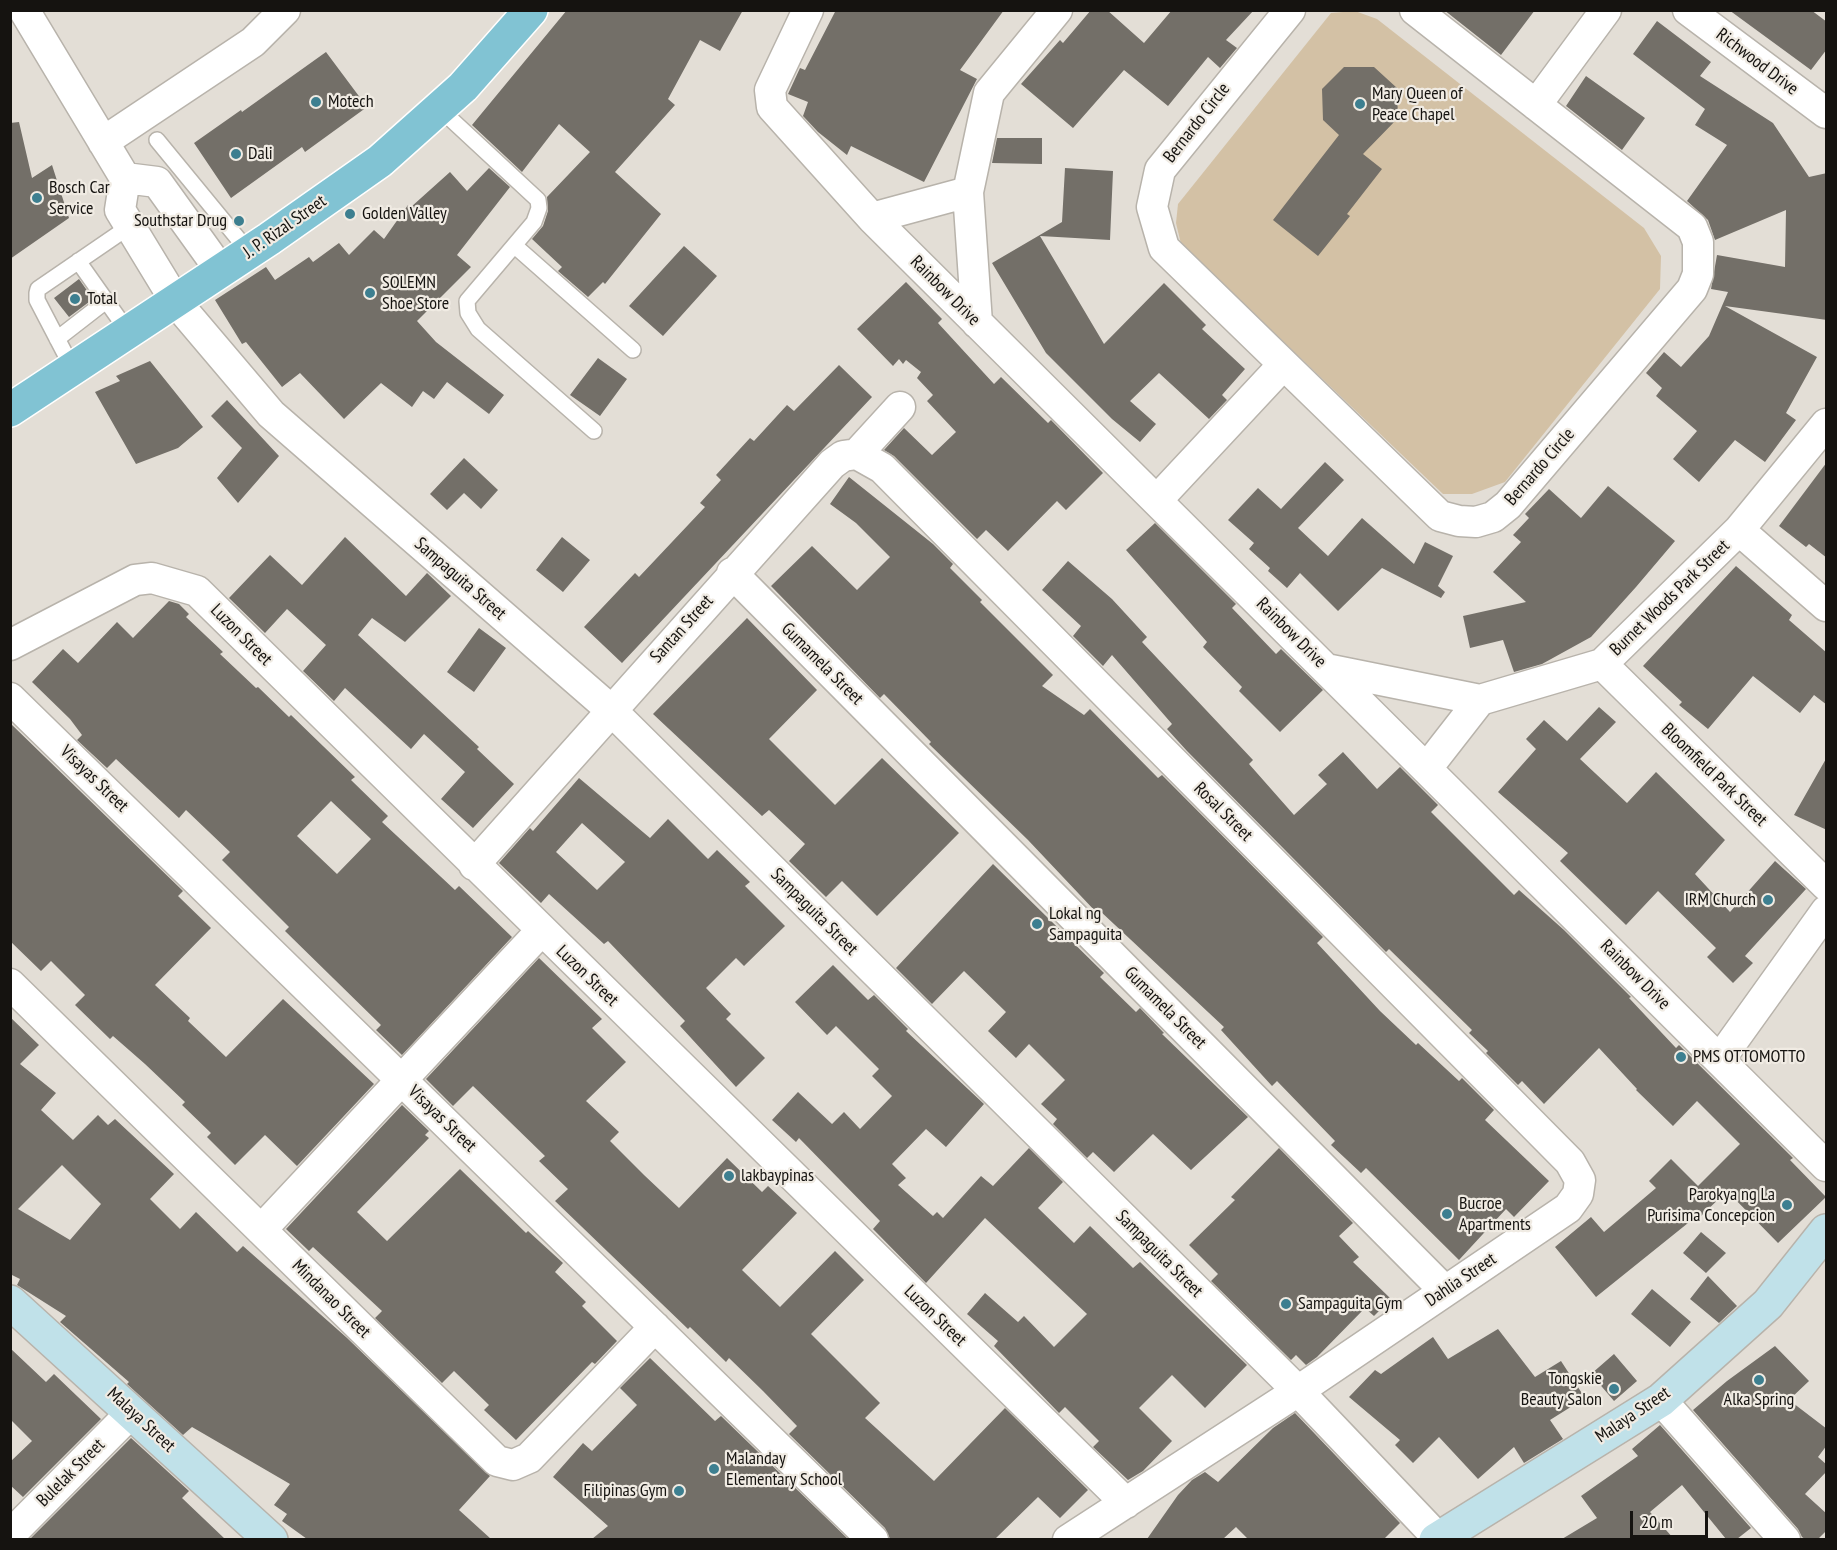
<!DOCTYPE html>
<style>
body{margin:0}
#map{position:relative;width:1837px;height:1550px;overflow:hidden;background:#e3ded6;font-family:"PT Sans Narrow",sans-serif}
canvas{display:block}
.frame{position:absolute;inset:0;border:12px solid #151310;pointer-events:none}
.scale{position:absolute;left:1630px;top:1511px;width:78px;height:27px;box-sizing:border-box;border:3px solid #151310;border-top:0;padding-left:8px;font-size:18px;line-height:21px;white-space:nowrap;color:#151310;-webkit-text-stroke:4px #f0ebe3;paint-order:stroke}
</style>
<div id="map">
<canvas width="1837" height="1550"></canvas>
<div class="frame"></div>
<div class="scale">20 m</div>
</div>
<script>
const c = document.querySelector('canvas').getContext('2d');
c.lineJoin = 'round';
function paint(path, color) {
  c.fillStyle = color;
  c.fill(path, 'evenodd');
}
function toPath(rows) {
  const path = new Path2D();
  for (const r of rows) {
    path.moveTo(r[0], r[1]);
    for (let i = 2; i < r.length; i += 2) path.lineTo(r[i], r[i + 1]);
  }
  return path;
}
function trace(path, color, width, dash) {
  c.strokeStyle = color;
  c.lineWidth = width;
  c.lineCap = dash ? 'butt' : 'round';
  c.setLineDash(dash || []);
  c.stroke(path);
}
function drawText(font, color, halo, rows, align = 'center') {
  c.font = font + ' "PT Sans Narrow",sans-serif';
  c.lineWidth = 4.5;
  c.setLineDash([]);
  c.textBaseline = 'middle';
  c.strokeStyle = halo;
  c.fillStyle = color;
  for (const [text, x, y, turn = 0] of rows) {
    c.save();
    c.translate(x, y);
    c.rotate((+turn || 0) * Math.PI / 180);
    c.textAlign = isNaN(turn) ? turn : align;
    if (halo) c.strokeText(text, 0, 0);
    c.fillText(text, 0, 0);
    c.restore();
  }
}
paint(toPath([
 [1355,11,1377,19,1644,228,1661,256,1660,289,1505,482,1472,494,1443,494,1181,244,1176,223,1178,204,1331,13]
]), '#d3c1a5');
paint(toPath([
 [567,10,743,10,720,51,700,40,668,99,675,105,615,172,661,214,605,284,603,282,588,297,558,271,562,267,532,239,543,226,548,211,547,197,590,152,559,124,522,172,472,125],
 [836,10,1004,10,960,70,977,79,924,182,851,146,847,155,818,132,803,116,808,102,788,94,800,68,805,70],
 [1091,10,1107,10,1144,43,1172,10,1254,10,1226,40,1237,48,1220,68,1208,57,1168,106,1124,70,1073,128,1021,84,1060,40,1063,43],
 [1444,10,1535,10,1501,55],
 [1729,10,1811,10,1827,22,1827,49,1811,70],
 [1657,21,1711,62,1700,76,1773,123,1809,177,1827,173,1827,320,1725,306,1817,357,1786,413,1796,420,1765,462,1735,440,1699,482,1673,459,1697,431,1656,396,1662,388,1646,373,1664,352,1681,367,1709,336,1728,292,1711,289,1717,255,1785,267,1786,210,1715,240,1708,220,1687,201,1727,145,1695,125,1705,109,1633,54],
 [326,52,367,107,305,152,302,147,231,198,194,143,241,110,242,112],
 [1344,67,1374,67,1397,88,1398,118,1363,154,1382,169,1347,214,1350,216,1318,256,1273,220,1339,135,1323,120,1322,89],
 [1586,76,1645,118,1622,150,1566,106],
 [19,122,32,178,52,165,69,218,10,259,10,123],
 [997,138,1042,138,1042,164,992,163],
 [489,168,510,187,457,255,471,267,417,321,436,342,504,395,489,414,447,382,434,399,423,391,412,407,381,383,344,419,300,373,282,387,246,342,242,344,215,300,266,267,275,280,309,257,313,262,339,243,349,255,374,230,384,239,408,205,411,207,450,172,467,191],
 [1065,168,1113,171,1110,240,1040,236,1104,344,1164,283,1206,325,1202,329,1245,369,1222,395,1227,400,1209,419,1159,373,1130,401,1156,424,1140,442,1112,419,1046,353,992,263,1062,222],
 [684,246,717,276,663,336,629,306],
 [79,279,93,299,69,317,54,298],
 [906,282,942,319,938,323,994,384,1001,377,1048,423,1051,420,1103,473,1066,510,1057,501,1008,551,986,530,977,539,894,456,884,450,904,428,932,455,956,432,927,401,933,395,917,378,921,372,906,360,903,364,899,359,893,366,857,329],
 [598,358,627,379,600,416,570,395],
 [150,361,203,427,178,448,136,464,95,392,120,381,116,376],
 [839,365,872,397,622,663,584,627,635,573,639,577,705,507,700,503,721,480,716,475,750,438,754,441,787,405,794,411],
 [227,400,279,456,238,503,217,478,242,448,211,416],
 [464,458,498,490,481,509,464,493,447,510,430,494],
 [1325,462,1344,480,1298,528,1328,556,1362,518,1414,564,1425,542,1453,556,1438,586,1445,592,1441,598,1382,568,1338,611,1300,573,1287,588,1268,571,1270,568,1249,549,1254,543,1228,520,1258,488,1281,509],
 [1827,462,1827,558,1809,544,1806,547,1779,526],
 [849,477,933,544,953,564,950,568,982,600,980,602,1053,675,1042,686,1084,715,1090,709,1158,778,1162,775,1323,937,1317,943,1380,1011,1416,1045,1418,1043,1459,1081,1462,1078,1494,1110,1485,1120,1549,1181,1514,1217,1506,1209,1459,1260,1366,1168,1361,1173,1331,1145,1335,1141,1277,1081,1272,1086,1221,1030,1224,1027,1099,910,1096,912,1028,840,929,744,931,742,884,694,880,698,771,586,812,546,857,590,890,557,856,523,830,504],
 [1608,486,1675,541,1636,587,1591,637,1542,664,1514,672,1503,640,1470,648,1463,616,1526,602,1493,572,1521,542,1513,535,1529,518,1525,514,1549,489,1581,518],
 [1155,523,1236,604,1232,608,1276,654,1281,649,1323,690,1280,732,1239,691,1242,687,1203,647,1207,642,1126,550],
 [345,537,406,596,427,573,451,596,405,642,372,618,358,635,479,747,477,749,514,784,473,828,441,799,465,772,424,734,411,749,345,688,334,701,303,671,326,645,287,609,265,633,229,598,270,555,302,585],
 [562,537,590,560,563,592,536,570],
 [1068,561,1112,599,1147,637,1142,642,1253,760,1249,764,1294,815,1327,784,1318,775,1343,752,1377,789,1400,767,1438,805,1431,812,1514,895,1519,890,1564,930,1631,997,1629,998,1676,1048,1679,1045,1793,1158,1790,1160,1826,1197,1778,1243,1727,1191,1700,1217,1698,1215,1596,1297,1555,1247,1591,1217,1604,1232,1656,1188,1649,1181,1671,1159,1698,1186,1740,1144,1697,1101,1673,1126,1636,1090,1637,1089,1599,1048,1544,1104,1522,1081,1518,1085,1486,1053,1488,1051,1469,1033,1472,1030,1389,949,1386,952,1187,751,1167,729,1172,724,1112,655,1103,666,1073,636,1081,626,1042,590],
 [1736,566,1792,615,1789,620,1827,653,1827,705,1814,695,1800,713,1753,676,1708,729,1679,705,1682,702,1643,666],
 [169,601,179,604,189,614,186,617,223,652,220,654,256,688,258,687,289,717,291,715,355,777,351,780,388,816,382,822,455,890,459,886,512,937,402,1055,376,1030,381,1025,285,931,289,927,222,860,230,852,186,810,179,818,116,759,107,768,77,740,82,735,70,719,32,682,63,649,78,663,117,622,133,638],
 [331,801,371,839,337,874,297,836],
 [747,618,817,690,769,739,835,805,882,758,959,833,877,916,842,881,826,897,789,861,805,844,769,810,762,816,653,714],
 [479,628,506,648,474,692,447,672],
 [1599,707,1616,722,1580,759,1627,803,1656,772,1725,840,1695,874,1730,912,1775,861,1806,889,1745,956,1753,963,1733,983,1707,957,1716,948,1658,891,1626,925,1560,861,1568,853,1498,792,1536,749,1526,739,1544,720,1567,741],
 [10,723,183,891,178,896,211,928,155,985,190,1018,188,1021,226,1057,283,999,374,1084,297,1166,265,1135,235,1165,207,1137,211,1133,182,1105,185,1102,145,1064,113,1036,110,1039,75,1005,85,995,51,961,41,971,10,941],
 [1827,757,1827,830,1794,815],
 [579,778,650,838,668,819,708,859,717,850,750,882,745,886,785,926,744,966,736,958,706,988,731,1014,726,1019,765,1058,736,1087,680,1026,685,1021,608,941,604,944,549,894,541,903,499,863,530,828,533,831],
 [582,823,625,862,597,890,556,852],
 [993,864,1104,973,1100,977,1136,1012,1140,1008,1164,1033,1162,1034,1248,1117,1191,1170,1153,1134,1114,1172,1093,1152,1087,1158,1053,1124,1057,1119,1041,1104,1065,1080,1029,1044,1016,1058,988,1031,1006,1012,964,971,932,1004,896,968],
 [539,958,602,1019,592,1028,626,1062,586,1101,619,1132,610,1141,644,1175,679,1208,727,1158,762,1192,768,1186,797,1213,742,1270,780,1307,835,1251,864,1280,811,1334,880,1403,865,1418,934,1481,1005,1408,1088,1490,1060,1518,1038,1497,995,1539,890,1539,885,1528,789,1434,797,1426,763,1391,729,1358,726,1362,690,1327,688,1329,555,1201,568,1189,539,1161,545,1156,473,1086,453,1106,426,1079],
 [833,965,868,1000,874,995,908,1029,906,1031,984,1104,946,1147,926,1129,892,1164,906,1178,898,1185,933,1216,937,1212,943,1218,981,1176,993,1186,1029,1148,1063,1182,1038,1208,1074,1243,1090,1226,1133,1268,1140,1262,1247,1365,1205,1408,1172,1375,1139,1408,1172,1441,1143,1471,1128,1480,1093,1447,1099,1441,1065,1407,1059,1413,994,1346,998,1341,967,1314,985,1293,1018,1322,1024,1316,1054,1347,1087,1314,985,1218,926,1283,873,1229,880,1221,799,1138,796,1142,772,1120,798,1092,832,1124,844,1112,860,1129,892,1096,872,1076,879,1069,836,1026,827,1035,795,1002],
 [10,1017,39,1045,20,1064,56,1093,41,1110,73,1140,98,1115,108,1125,115,1119,174,1174,150,1199,180,1229,196,1212,237,1252,243,1246,346,1337,490,1476,459,1510,491,1539,307,1539,282,1521,287,1514,274,1505,290,1484,192,1427,183,1435,127,1384,129,1382,60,1322,66,1316,17,1285,20,1279,10,1274],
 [62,1165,101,1204,70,1240,18,1209],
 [402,1105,429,1131,425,1135,429,1138,357,1212,387,1241,460,1169,526,1233,528,1231,563,1263,555,1272,586,1302,582,1306,617,1341,595,1364,592,1362,516,1440,484,1410,489,1405,454,1371,442,1383,375,1318,382,1311,313,1247,309,1251,286,1229],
 [1279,1148,1353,1223,1339,1236,1359,1257,1353,1262,1391,1299,1374,1316,1365,1308,1317,1357,1306,1365,1296,1355,1291,1360,1211,1281,1218,1274,1189,1245,1235,1200,1231,1197],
 [1701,1232,1726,1253,1706,1273,1683,1253],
 [1708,1276,1737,1306,1719,1323,1690,1299],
 [1652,1289,1691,1322,1670,1347,1631,1314],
 [1498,1329,1535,1377,1561,1361,1585,1398,1550,1420,1563,1439,1524,1463,1514,1447,1478,1479,1439,1437,1413,1463,1395,1445,1400,1440,1349,1397,1375,1370,1381,1374,1433,1337,1448,1359],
 [1775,1346,1809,1381,1789,1400,1827,1429,1827,1445,1818,1457,1827,1465,1827,1471,1805,1494,1827,1514,1827,1530,1818,1539,1805,1539,1802,1537,1798,1529,1693,1410,1727,1381],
 [10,1348,46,1382,54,1374,101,1419,23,1497,10,1485,10,1462,32,1441,10,1419],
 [1614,1354,1637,1381,1614,1401,1591,1374],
 [650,1358,715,1421,721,1416,848,1539,592,1539,608,1526,553,1477,583,1443,592,1451,637,1405,620,1388],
 [1295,1413,1400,1523,1384,1539,1248,1539,1236,1527,1223,1539,1147,1539,1178,1495,1192,1480,1205,1472,1218,1482,1273,1428],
 [1660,1425,1751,1528,1737,1539,1726,1539,1682,1485,1650,1512,1674,1539,1562,1539,1597,1518,1581,1496,1638,1456,1632,1449],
 [131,1438,189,1491,182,1498,225,1539,30,1539]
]), '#736f68');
const lane = toPath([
 [440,109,538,200,539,208,534,222,467,301,468,313,478,329,594,431],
 [157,140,249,252],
 [515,246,633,350],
 [78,261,129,333],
 [57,339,106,301],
 [74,371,37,300,37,293,38,289,130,226]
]);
const street = toPath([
 [24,10,125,178,120,210,176,302,271,414,611,710,1298,1391,1438,1538],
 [808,10,770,90,772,107,872,218,1826,1166],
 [1290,10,1160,170,1152,207,1164,248,1440,516,1459,521,1476,522,1493,517,1508,505,1692,289,1698,274,1698,242,1692,227,1415,10],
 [1688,10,1826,113],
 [1536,105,1606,10],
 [103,142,253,42,285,10],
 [125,178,157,182,221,271],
 [872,218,968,192],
 [977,323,968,192,989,93,1057,10],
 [857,454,882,468,1570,1162,1580,1180,1578,1194,1568,1208,1298,1391,1068,1540],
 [1157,500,1283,365],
 [1739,530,1826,606],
 [732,573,1445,1291],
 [10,645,135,580,152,578,197,591,1126,1503],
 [1602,664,1826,885],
 [1326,669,1480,700,1602,664,1739,530,1826,424],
 [10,698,873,1540],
 [1427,768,1480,700],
 [474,865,832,464,843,456,857,454,900,407],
 [10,984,497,1461,513,1465,529,1458,655,1327],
 [1720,1059,1826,911],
 [261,1230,541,931],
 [1661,1400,1785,1540],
 [10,1535,132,1412]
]);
const secondary = toPath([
 [10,1302,271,1540],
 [1436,1540,1661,1400,1768,1304,1826,1231]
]);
const primary = toPath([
 [10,410,269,239,380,161,463,87,531,10]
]);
trace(lane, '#b8b3ab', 18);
trace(street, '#b8b3ab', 33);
trace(secondary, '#b8b3ab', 36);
trace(primary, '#fff', 36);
trace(lane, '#fff', 15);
trace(street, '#fff', 30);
trace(secondary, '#c0e1e9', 33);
trace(primary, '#81c3d3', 33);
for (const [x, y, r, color] of [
 [316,102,6,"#3d7f90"],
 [1360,104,6,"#3d7f90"],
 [236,154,6,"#3d7f90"],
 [37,198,6,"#3d7f90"],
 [350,214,6,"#3d7f90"],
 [239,221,6,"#3d7f90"],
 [370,293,6,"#3d7f90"],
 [75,299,6,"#3d7f90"],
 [1768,900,6,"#3d7f90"],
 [1037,924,6,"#3d7f90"],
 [1681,1057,6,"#3d7f90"],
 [729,1176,6,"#3d7f90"],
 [1787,1205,6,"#3d7f90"],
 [1447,1214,6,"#3d7f90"],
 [1286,1304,6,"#3d7f90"],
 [1759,1380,6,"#3d7f90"],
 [1614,1389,6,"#3d7f90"],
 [714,1469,6,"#3d7f90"],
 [679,1491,6,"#3d7f90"]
]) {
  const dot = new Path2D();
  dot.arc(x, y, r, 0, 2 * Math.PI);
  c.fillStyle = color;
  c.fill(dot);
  trace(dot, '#f0ebe3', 2);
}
drawText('18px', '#151310', '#f0ebe3', [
 ["Richwood Drive",1757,62,37],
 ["Bernardo Circle",1197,123,-52],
 ["J. P. Rizal Street",285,227,-35],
 ["Rainbow Drive",945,291,45],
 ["Bernardo Circle",1540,467,-49],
 ["Sampaguita Street",460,579,41],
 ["Burnet Woods Park Street",1670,598,-44],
 ["Santan Street",682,629,-48],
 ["Rainbow Drive",1291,633,45],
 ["Luzon Street",241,635,45],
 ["Gumamela Street",822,664,45],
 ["Bloomfield Park Street",1714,775,44],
 ["Visayas Street",94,779,44],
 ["Rosal Street",1223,812,45],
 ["Sampaguita Street",814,912,45],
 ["Rainbow Drive",1635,975,45],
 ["Luzon Street",587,976,44],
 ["Gumamela Street",1165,1008,45],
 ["Visayas Street",442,1119,44],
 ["Sampaguita Street",1159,1254,45],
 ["Dahlia Street",1461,1280,-34],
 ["Mindanao Street",331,1299,45],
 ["Luzon Street",935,1316,44],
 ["Malaya Street",1633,1415,-34],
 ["Malaya Street",141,1420,43],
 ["Bulelak Street",71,1473,-45]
]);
drawText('18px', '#151310', '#f0ebe3', [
 ["Mary Queen of",1372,94],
 ["Peace Chapel",1372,115],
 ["Motech",328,102],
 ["Dali",248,154],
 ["Bosch Car",49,188],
 ["Service",49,209],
 ["Golden Valley",362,214],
 ["Southstar Drug",227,221,"right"],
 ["SOLEMN",382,283],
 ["Shoe Store",382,304],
 ["Total",87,299],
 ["IRM Church",1756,900,"right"],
 ["Lokal ng",1049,914],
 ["Sampaguita",1049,935],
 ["PMS OTTOMOTTO",1693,1057],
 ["lakbaypinas",741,1176],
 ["Parokya ng La",1775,1195,"right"],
 ["Purisima Concepcion",1775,1216,"right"],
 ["Bucroe",1459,1204],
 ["Apartments",1459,1225],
 ["Sampaguita Gym",1298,1304],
 ["Tongskie",1602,1379,"right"],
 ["Beauty Salon",1602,1400,"right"],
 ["Alka Spring",1759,1400,"center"],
 ["Malanday",726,1459],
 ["Elementary School",726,1480],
 ["Filipinas Gym",667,1491,"right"]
], 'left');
</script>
